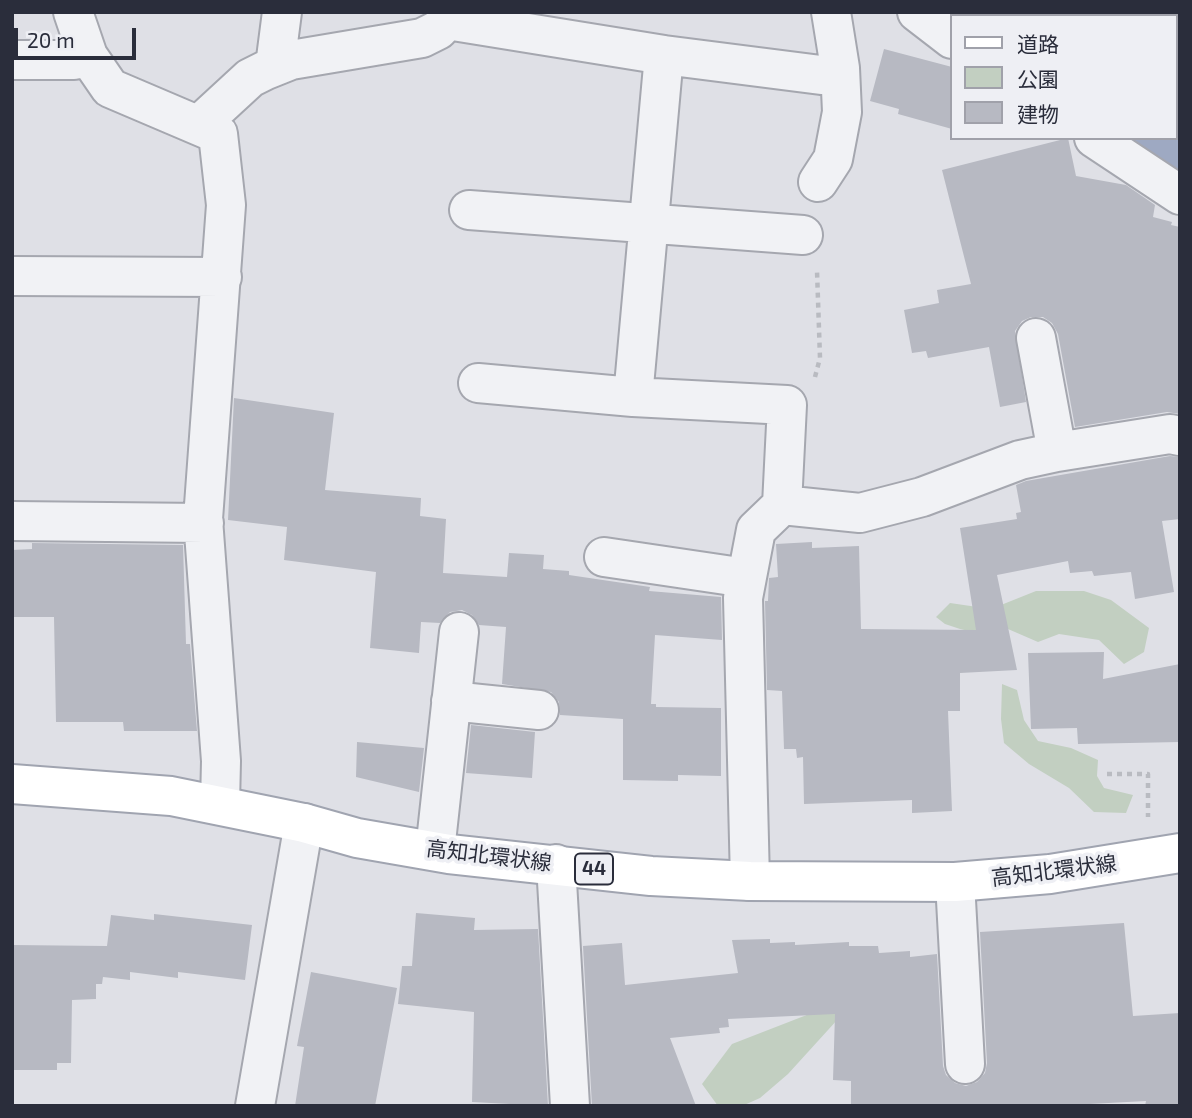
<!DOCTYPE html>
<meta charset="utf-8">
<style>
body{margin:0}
#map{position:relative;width:1192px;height:1118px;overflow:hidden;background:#dfe0e6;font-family:"Exo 2","Noto Sans JP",sans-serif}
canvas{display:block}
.frame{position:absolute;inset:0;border:14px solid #2a2d3b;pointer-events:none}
.legend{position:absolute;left:950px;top:14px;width:228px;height:126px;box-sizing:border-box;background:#eeeff4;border:2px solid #a0a1aa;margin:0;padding:9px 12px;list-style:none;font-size:21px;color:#2a2d3b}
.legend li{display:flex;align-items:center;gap:14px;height:35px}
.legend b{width:35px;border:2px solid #a0a1aa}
.scale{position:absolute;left:14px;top:28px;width:122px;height:32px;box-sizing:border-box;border:4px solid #2a2d3b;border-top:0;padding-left:9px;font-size:21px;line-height:24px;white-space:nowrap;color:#2a2d3b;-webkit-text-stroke:5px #eeeff4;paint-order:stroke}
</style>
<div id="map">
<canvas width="1192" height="1118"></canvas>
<div class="frame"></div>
<ul class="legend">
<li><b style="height:9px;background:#fff"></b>道路</li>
<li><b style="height:19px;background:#c2cfc1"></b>公園</li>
<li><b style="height:19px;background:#b7b9c2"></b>建物</li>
</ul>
<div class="scale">20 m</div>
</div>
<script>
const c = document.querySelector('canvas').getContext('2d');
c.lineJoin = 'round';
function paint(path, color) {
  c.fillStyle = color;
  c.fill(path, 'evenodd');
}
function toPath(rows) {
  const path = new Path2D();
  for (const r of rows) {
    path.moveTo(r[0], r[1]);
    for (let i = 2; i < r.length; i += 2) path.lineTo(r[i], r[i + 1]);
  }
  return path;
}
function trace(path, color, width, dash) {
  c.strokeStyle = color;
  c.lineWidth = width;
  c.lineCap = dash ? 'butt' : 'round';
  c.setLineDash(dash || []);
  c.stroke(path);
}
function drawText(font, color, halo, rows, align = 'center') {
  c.font = font + ' "Exo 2","Noto Sans JP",sans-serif';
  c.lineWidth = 7;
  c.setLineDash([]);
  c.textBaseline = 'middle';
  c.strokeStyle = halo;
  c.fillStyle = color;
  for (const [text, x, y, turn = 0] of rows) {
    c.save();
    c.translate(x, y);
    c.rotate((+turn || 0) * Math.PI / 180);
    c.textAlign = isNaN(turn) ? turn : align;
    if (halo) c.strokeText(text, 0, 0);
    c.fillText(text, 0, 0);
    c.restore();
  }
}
paint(toPath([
 [1036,591,1084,591,1111,600,1149,628,1144,652,1124,664,1099,640,1059,634,1038,642,1008,629,981,634,960,629,945,624,936,617,950,603,991,609],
 [1002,684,1017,690,1024,720,1038,741,1071,748,1098,760,1097,776,1104,788,1133,795,1126,813,1094,812,1069,788,1029,764,1004,743,1001,719],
 [843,981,838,1019,788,1074,760,1098,742,1106,718,1106,702,1084,732,1044,817,1011]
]), '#c2cfc1');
trace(toPath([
 [971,12,976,16],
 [1152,138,1180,158]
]), '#9ea9c2', 74);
paint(toPath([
 [884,49,952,67,952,129,898,114,899,109,870,101],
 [1068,138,1076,176,1126,185,1155,205,1153,217,1172,222,1171,225,1180,227,1180,414,1167,412,1075,427,1058,334,1052,323,1043,317,1031,317,1022,321,1015,331,1026,402,1000,407,989,347,928,358,926,351,912,353,904,310,939,303,937,290,971,284,942,170],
 [234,398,334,413,325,490,421,498,420,516,446,519,443,573,507,577,509,553,544,555,543,569,569,571,569,575,650,587,649,591,721,597,722,640,655,635,651,704,656,704,656,707,721,708,721,776,678,775,678,781,623,780,623,719,560,715,559,702,551,692,502,684,506,627,479,625,472,615,462,610,450,612,440,623,421,622,419,653,370,648,376,572,284,560,287,527,228,520],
 [1170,456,1180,457,1180,519,1162,521,1174,592,1135,599,1131,572,1094,576,1092,571,1070,573,1068,561,997,575,1017,670,960,673,960,711,948,711,952,811,912,813,912,800,804,804,803,757,797,758,796,749,784,749,782,691,767,690,765,601,768,601,769,578,778,577,776,544,812,542,812,548,859,546,861,629,976,630,960,528,1017,519,1016,513,1021,512,1016,485,1026,481],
 [32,543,183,545,186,644,190,644,197,731,124,731,123,722,56,722,54,617,12,617,12,550,32,549],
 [1104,652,1103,679,1180,664,1180,742,1078,744,1077,728,1031,729,1028,653],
 [471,725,535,732,532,778,466,773],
 [357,742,424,748,419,792,356,777],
 [416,913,475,918,474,930,538,929,548,1106,472,1102,474,1012,398,1004,402,966,412,966],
 [154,914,252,925,245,980,178,972,178,978,130,972,130,980,103,977,102,984,96,984,96,999,72,1000,71,1063,57,1063,57,1070,12,1070,12,945,107,946,111,915,154,920],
 [1124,923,1133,1016,1180,1013,1180,1106,1145,1106,1146,1101,1052,1106,851,1106,851,1081,833,1080,835,1014,728,1019,729,1027,719,1028,720,1033,670,1038,696,1106,592,1106,583,946,622,943,625,985,738,973,732,940,770,939,770,943,795,942,795,945,849,942,849,946,878,946,879,953,910,951,910,957,937,954,943,1066,946,1075,955,1083,966,1086,977,1082,985,1073,987,1063,980,932],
 [311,972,397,988,375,1106,295,1106,304,1047,297,1046]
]), '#b7b9c2');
const minor = toPath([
 [73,12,88,56,110,88,218,134,226,205,203,519,221,761,220,804],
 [917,12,952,39],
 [1030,12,1035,16],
 [1113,16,1113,12],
 [447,20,664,55,633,397,787,405,782,505,756,530,743,598,750,881],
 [664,55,821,75,840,68,831,12],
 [12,60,74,60,88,56],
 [275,66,282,12],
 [1176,111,1180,114],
 [199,125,250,78,266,70,291,60,422,38,438,30,455,12],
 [1094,138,1180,195],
 [818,182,833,159,842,112,840,68],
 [469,210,803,235],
 [12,276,222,277],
 [478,383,633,397],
 [1057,452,1170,434,1180,436],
 [782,505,860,513,922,497,1020,460,1057,452,1036,338],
 [12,521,204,523],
 [604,557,746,578],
 [451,701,539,710],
 [435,851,459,632],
 [556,864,570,1106],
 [955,882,965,1064],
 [255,1106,304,823]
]);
const major = toPath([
 [12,784,171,796,304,823,357,838,449,854,651,876,750,881,955,882,1050,874,1180,853]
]);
trace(minor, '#a5a7af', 42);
trace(major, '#a0a4b0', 42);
trace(toPath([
 [815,377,820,358,817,271],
 [1107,774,1148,774,1148,817]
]), '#b9bbc1', 4.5, [5, 5]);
trace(minor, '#f1f2f5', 38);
trace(major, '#fff', 38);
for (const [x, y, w] of [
 [594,869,38]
]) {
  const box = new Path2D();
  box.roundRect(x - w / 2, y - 15.5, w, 31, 5);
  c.fillStyle = '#eeeff4';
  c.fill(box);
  trace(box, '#2a2d3b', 2);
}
drawText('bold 19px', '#2a2d3b', null, [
 ["44",594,869]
]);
drawText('21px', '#2a2d3b', '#eeeff4', [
 ["高知北環状線",489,856,7],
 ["高知北環状線",1054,871,-7]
]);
</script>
